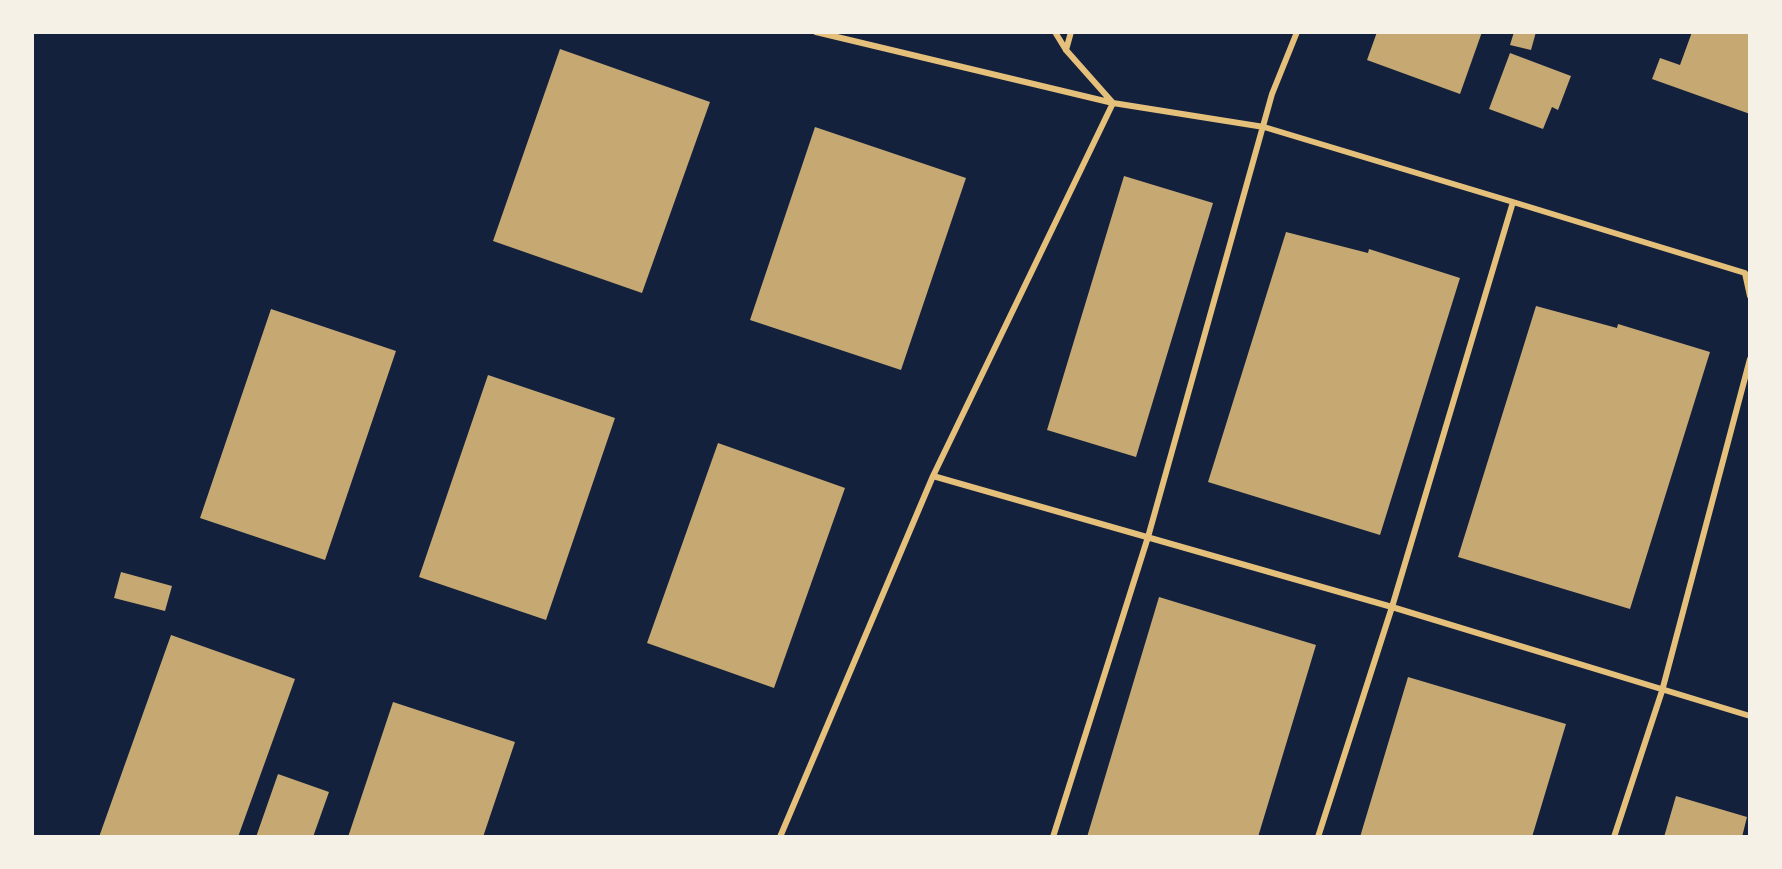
<!DOCTYPE html>
<style>
body{margin:0}
#map{position:relative;width:1782px;height:869px;overflow:hidden;background:#14213d;font-family:Roboto,sans-serif}
canvas{display:block}
.frame{position:absolute;inset:0;border:34px solid #f6f1e7;pointer-events:none}
</style>
<div id="map">
<canvas width="1782" height="869"></canvas>
<div class="frame"></div>
</div>
<script>
const c = document.querySelector('canvas').getContext('2d');
c.lineJoin = 'round';
function paint(path, color) {
  c.fillStyle = color;
  c.fill(path, 'evenodd');
}
function toPath(rows) {
  const path = new Path2D();
  for (const r of rows) {
    path.moveTo(r[0], r[1]);
    for (let i = 2; i < r.length; i += 2) path.lineTo(r[i], r[i + 1]);
  }
  return path;
}
function trace(path, color, width, dash) {
  c.strokeStyle = color;
  c.lineWidth = width;
  c.lineCap = dash ? 'butt' : 'round';
  c.setLineDash(dash || []);
  c.stroke(path);
}
paint(toPath([
 [1377,32,1482,32,1460,94,1367,60],
 [1514,32,1536,32,1531,50,1510,45],
 [1692,32,1750,32,1750,114,1652,79,1660,58,1680,65],
 [560,49,710,102,642,293,493,241],
 [1510,53,1571,76,1558,110,1552,107,1543,129,1489,109],
 [815,127,966,178,901,370,750,320],
 [1124,176,1213,203,1136,457,1047,430],
 [1286,232,1368,253,1369,249,1460,278,1380,535,1208,482],
 [1536,306,1617,328,1618,324,1710,352,1630,609,1458,557],
 [271,309,396,351,325,560,200,518],
 [488,375,615,418,546,620,419,577],
 [718,443,845,488,774,688,647,643],
 [121,572,172,586,165,611,114,598],
 [1159,597,1316,645,1258,837,1087,837],
 [171,635,295,679,238,837,99,837],
 [1408,677,1566,724,1532,837,1360,837],
 [393,702,515,742,483,837,348,837],
 [278,774,329,792,313,837,256,837],
 [1676,796,1747,817,1742,837,1664,837]
]), '#c6a872');
trace(toPath([
 [816,32,1113,103],
 [1055,32,1066,50,1113,103],
 [1066,50,1071,32],
 [933,476,1392,607,1750,716],
 [780,837,933,476,1113,103,1264,127,1513,202,1745,273,1750,296],
 [1053,837,1148,537,1272,94,1297,32],
 [1318,837,1392,607,1513,202],
 [1614,837,1662,691,1750,359]
]), '#e5c07b', 6);
</script>
